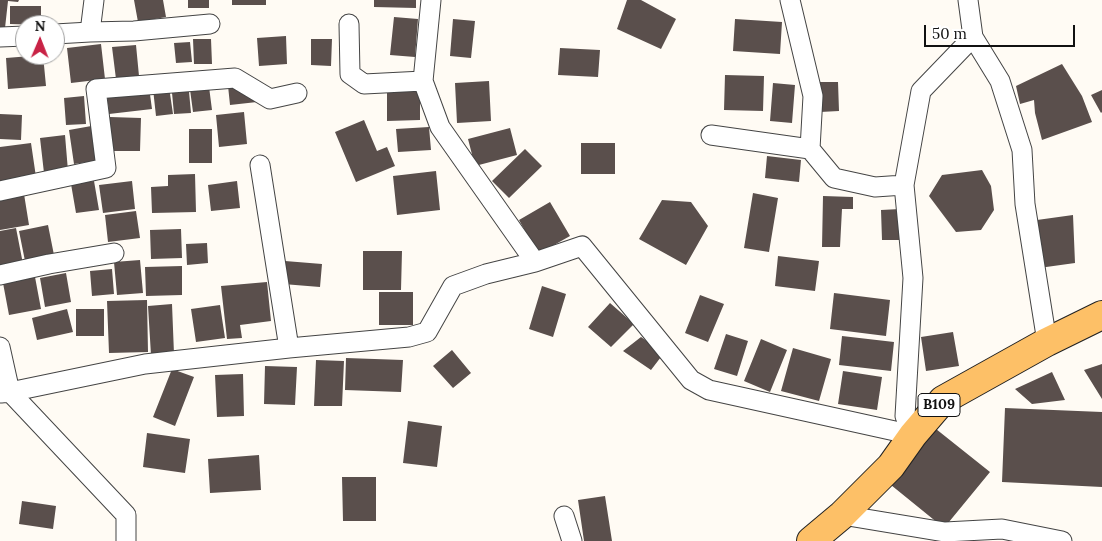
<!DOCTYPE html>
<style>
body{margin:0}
#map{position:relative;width:1102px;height:541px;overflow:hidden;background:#fffbf4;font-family:Lora,serif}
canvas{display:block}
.north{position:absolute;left:15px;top:15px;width:50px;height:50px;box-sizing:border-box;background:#fff;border:1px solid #a0a0a0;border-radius:50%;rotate:1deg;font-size:14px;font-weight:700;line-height:20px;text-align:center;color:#111}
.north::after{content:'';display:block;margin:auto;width:18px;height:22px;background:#c82245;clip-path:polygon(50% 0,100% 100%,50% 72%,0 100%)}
.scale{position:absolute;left:924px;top:25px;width:151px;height:22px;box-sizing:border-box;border:2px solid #111;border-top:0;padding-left:6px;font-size:15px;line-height:18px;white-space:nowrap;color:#111;-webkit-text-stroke:4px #fff;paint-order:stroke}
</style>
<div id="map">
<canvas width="1102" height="541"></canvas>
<div class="north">N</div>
<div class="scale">50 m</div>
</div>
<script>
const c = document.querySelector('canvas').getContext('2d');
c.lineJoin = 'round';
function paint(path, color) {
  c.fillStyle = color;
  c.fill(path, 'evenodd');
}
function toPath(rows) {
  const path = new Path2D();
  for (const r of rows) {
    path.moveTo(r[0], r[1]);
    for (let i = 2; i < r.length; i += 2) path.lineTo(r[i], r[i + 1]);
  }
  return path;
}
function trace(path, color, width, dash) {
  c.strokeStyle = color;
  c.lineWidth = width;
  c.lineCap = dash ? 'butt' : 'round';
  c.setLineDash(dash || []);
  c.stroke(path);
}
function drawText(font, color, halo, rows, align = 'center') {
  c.font = font + ' Lora,serif';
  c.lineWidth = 5;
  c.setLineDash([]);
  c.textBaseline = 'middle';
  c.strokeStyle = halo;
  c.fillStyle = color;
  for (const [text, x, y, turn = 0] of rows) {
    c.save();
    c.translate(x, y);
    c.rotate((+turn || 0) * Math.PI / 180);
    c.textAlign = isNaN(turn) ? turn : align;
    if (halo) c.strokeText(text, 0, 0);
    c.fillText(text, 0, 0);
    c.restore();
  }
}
paint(toPath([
 [0,0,19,0,18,2,8,1,5,28,0,28],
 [134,0,163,0,166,17,138,22],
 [188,0,209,0,209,8,188,8],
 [232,0,266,0,266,5,232,5],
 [374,0,416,0,416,8,374,7],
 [627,0,641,0,676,19,661,49,617,29],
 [10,6,41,6,41,25,10,24],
 [394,17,418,19,415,57,390,55],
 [453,19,475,21,471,58,450,56],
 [735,19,782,22,780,54,733,51],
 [286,36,287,64,259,66,257,38],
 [193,39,211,39,212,64,194,64],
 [311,39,332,39,331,66,311,65],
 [190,42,192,62,176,63,174,43],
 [101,44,105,79,71,83,67,48],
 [136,45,139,76,116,79,112,47],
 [560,48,600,50,598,77,558,75],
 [43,55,46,86,8,89,6,58],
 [1062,64,1082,96,1092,122,1042,140,1035,113,1034,100,1020,104,1016,86],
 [725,75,764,76,763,111,724,110],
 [227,76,255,88,257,102,230,105],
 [208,79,212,110,193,112,189,82],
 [387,79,420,79,420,120,387,121],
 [188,81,191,113,174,114,171,82],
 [489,81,491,121,457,123,455,83],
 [820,82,838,82,839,111,820,112],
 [773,83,795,85,792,123,770,121],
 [149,87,152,109,109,114,107,93],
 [169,87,173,114,156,116,153,89],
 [1102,90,1102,112,1101,113,1091,95],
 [84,96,86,124,66,125,64,98],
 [244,112,247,144,219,147,216,115],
 [0,114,22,115,21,140,0,139],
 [110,117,141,118,140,151,109,151],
 [364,120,377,151,387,147,395,166,356,182,335,132],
 [97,125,102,160,74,164,69,130],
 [429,127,431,150,398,152,396,129],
 [510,128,517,155,475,166,468,139],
 [189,129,212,129,212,163,189,163],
 [65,135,68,171,44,173,40,138],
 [31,143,36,177,0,182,0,147],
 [581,143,615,143,615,174,581,174],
 [525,149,542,166,509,198,492,181],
 [767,156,801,160,799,182,765,178],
 [982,170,991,186,994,210,981,230,956,232,929,196,942,175],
 [436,171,440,210,397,215,393,176],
 [195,174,196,212,152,213,151,187,168,186,168,175],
 [94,181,99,210,76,213,71,184],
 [132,181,135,209,103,213,99,185],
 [237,181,240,208,211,211,208,185],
 [753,193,778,198,769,252,744,248],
 [24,194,29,225,0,230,0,198],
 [823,196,853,197,853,209,842,209,840,247,822,247],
 [662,200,691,202,708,226,686,265,639,239],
 [550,202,570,236,538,254,519,220],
 [900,209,901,240,882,240,881,210],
 [136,211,140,238,108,242,105,215],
 [1073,215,1075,263,1039,268,1037,220],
 [48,225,55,260,26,266,19,231],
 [16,228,23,264,0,269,0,231],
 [181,229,182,258,151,259,150,230],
 [207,243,208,263,187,265,186,244],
 [363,251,402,251,401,290,363,290],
 [778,256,819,261,815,291,775,286],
 [140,260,143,293,117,295,114,262],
 [285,261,322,264,320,287,283,284],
 [182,266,182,295,146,296,145,267],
 [112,269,114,294,92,296,90,271],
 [66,273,71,302,45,307,40,278],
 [35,277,41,309,9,315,3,283],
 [267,282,271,321,240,325,242,338,227,339,221,286],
 [542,286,566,294,553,337,529,329],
 [379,292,413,292,413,325,379,325],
 [834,293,890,300,886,336,830,329],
 [700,295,724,304,708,342,685,333],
 [147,300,148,352,109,353,107,301],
 [610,303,634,324,611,347,588,327],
 [172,304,174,354,151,355,148,306],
 [220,305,225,338,196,342,191,309],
 [67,309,73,332,37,340,32,318],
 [76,309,104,309,104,336,76,336],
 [953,332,959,366,926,371,921,337],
 [726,334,748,341,737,376,714,369],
 [842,336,894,342,891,371,839,365],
 [641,337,664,353,651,370,623,351],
 [761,339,787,350,770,392,744,381],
 [793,348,831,359,819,401,781,391],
 [452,350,471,373,453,388,433,366],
 [346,358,403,360,401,392,345,390],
 [316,360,344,361,342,406,314,406],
 [1102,364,1102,399,1084,370],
 [265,366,297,367,295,405,264,404],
 [172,369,194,377,175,426,153,417],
 [843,371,882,377,877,410,838,404],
 [1052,372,1065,400,1032,404,1015,389],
 [243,374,244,416,217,417,215,375],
 [1005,408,1102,412,1102,487,1002,482],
 [408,421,442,426,437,467,403,463],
 [936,429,990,472,944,528,891,485],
 [147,433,190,439,185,473,143,467],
 [259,455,261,490,210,493,208,459],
 [342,477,376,477,376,521,343,521],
 [605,496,612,541,584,541,578,500],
 [22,501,56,506,53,529,19,524]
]), '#5a4f4c');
const minor = toPath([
 [431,0,423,81,440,127,535,262,582,246,691,380,709,390,913,435],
 [790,0,813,96,810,149,834,178,875,187,904,185],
 [349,24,350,74,364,84,423,81],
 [90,32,134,31,210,24],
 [55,34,90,32,94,0],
 [0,37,25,36],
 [973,37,1000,81,1022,150,1025,204,1047,342],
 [711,135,810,149],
 [0,191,106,168,96,89,235,78,270,99,297,93],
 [0,275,49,264,114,253],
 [0,347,10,392,145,364,289,348,260,165],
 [289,348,409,337,427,332,453,286,486,274,535,262],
 [1,393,10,392,126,515,126,541],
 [913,435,905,416,913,278,904,185,921,91,973,37,968,0],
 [842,515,945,532,1002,529,1062,541],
 [564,516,572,541]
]);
const primary = toPath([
 [811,541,842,515,891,466,913,435,943,400,1047,342,1102,315]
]);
trace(minor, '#444', 21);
trace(primary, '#222', 30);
trace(minor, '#fff', 19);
trace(primary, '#fdc067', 28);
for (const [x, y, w] of [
 [939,405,42]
]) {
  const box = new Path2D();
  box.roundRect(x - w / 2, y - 11.5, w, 23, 4);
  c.fillStyle = '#fff';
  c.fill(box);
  trace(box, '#111', 1);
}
drawText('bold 14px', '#111', null, [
 ["B109",939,405]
]);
</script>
